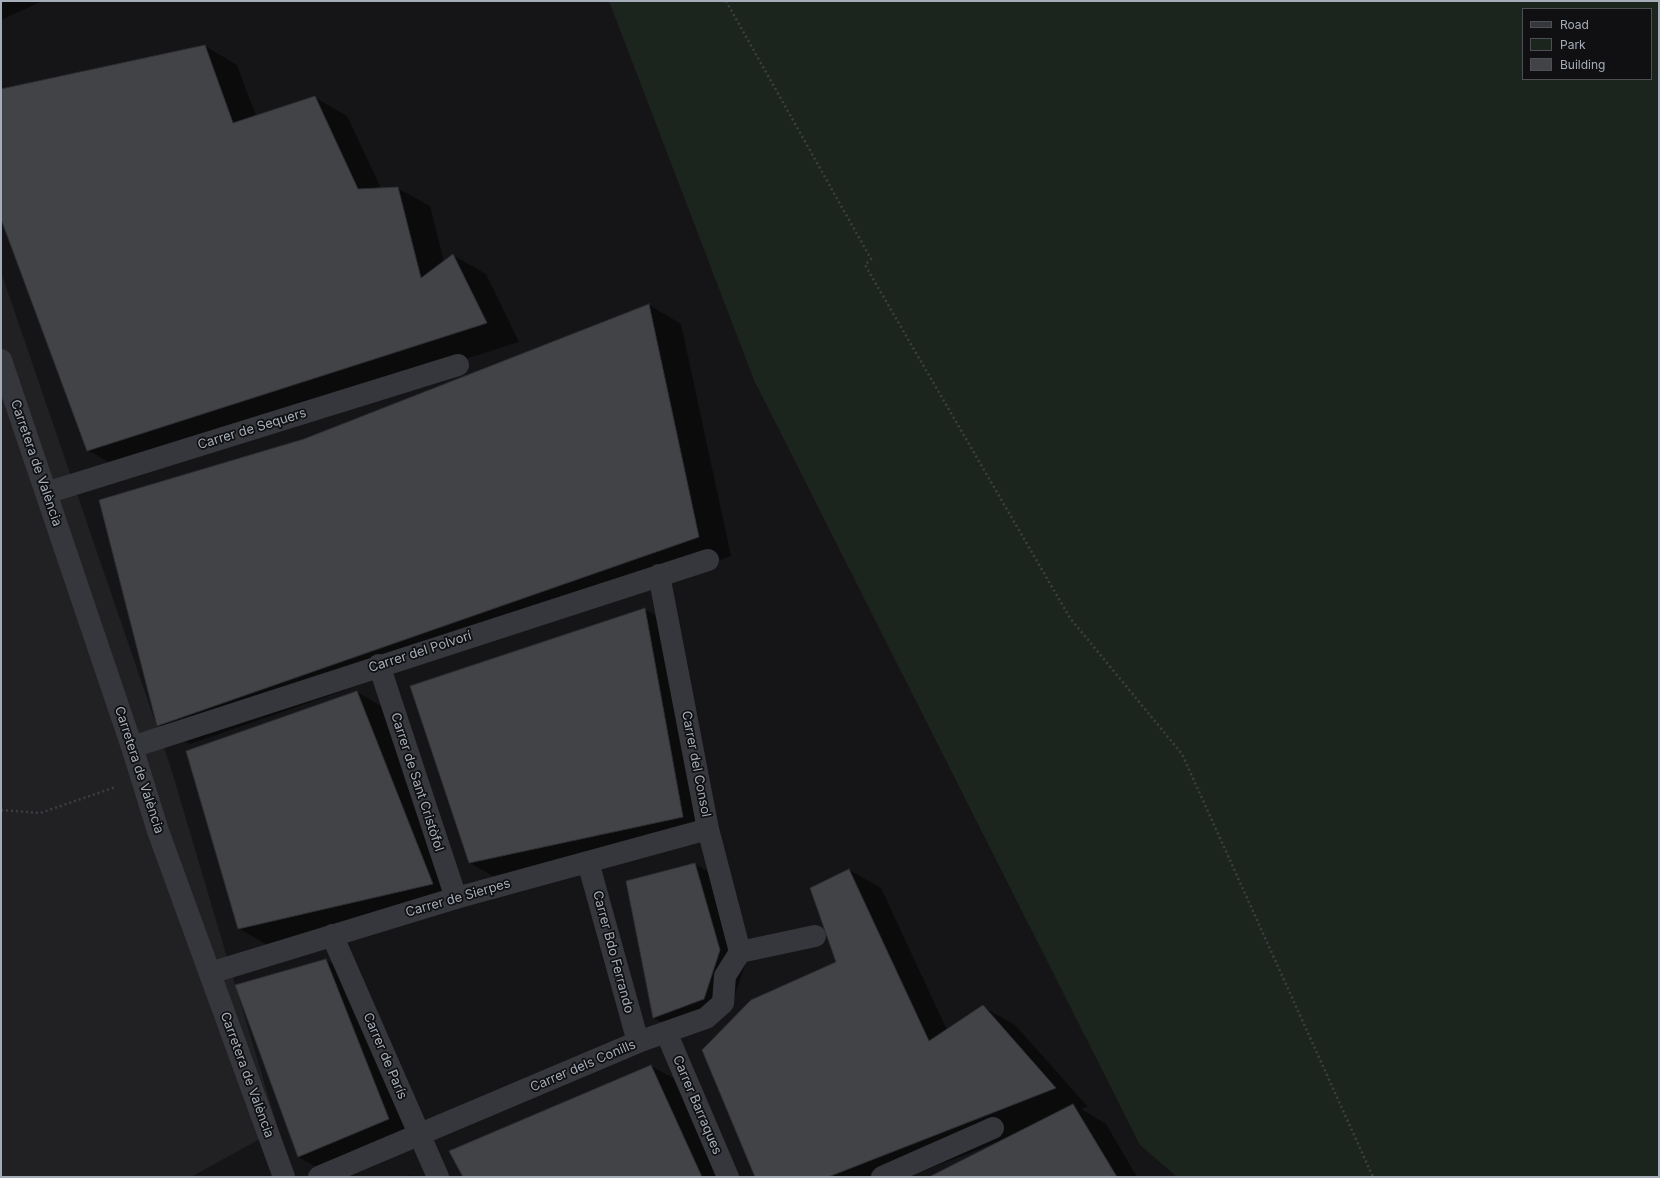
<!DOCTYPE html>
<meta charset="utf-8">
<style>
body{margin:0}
#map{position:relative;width:1660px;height:1178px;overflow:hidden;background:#151517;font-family:Inter,sans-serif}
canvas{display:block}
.frame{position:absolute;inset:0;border:2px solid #a5adb8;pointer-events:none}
.legend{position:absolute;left:1522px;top:8px;width:130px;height:72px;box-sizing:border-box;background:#101012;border:1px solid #4c4f54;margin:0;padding:5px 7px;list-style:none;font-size:12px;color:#a5adb8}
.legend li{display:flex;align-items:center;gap:8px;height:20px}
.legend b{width:20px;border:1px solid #4c4f54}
</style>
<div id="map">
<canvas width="1660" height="1178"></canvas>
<div class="frame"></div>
<ul class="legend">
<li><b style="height:5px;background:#35373c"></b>Road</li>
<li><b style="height:11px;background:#1c251d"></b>Park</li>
<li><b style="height:11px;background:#414347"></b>Building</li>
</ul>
</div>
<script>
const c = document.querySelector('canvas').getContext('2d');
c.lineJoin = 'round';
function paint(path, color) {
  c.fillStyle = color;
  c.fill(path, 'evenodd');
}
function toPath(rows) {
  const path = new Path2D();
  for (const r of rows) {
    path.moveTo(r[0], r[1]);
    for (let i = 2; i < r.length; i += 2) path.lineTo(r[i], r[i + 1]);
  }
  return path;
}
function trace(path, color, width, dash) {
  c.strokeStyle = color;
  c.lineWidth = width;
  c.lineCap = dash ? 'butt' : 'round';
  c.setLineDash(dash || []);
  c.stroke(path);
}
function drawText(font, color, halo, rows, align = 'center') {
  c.font = font + ' Inter,sans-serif';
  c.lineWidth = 3.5;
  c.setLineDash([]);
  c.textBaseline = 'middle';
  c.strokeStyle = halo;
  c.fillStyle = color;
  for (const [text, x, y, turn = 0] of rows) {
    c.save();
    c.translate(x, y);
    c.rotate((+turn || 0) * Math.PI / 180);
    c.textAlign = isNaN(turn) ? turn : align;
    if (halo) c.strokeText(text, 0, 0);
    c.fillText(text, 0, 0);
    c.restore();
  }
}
paint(toPath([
 [1,272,170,765,278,1129,191,1177,1,1177]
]), '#212124');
paint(toPath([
 [609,1,1659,1,1659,1177,1177,1177,1140,1145,754,380],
 [1523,9,1651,9,1651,79,1523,79]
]), '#1c251d');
paint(toPath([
 [1,1,43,1,1,20],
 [205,46,237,65,256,116,314,97,347,116,381,188,397,188,430,206,444,262,454,256,486,274,519,342,120,469,88,450,1,216,1,90],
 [649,305,681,324,731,556,190,744,158,725,304,440],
 [644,609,677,627,715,835,502,881,470,863],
 [357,692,390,711,465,902,271,947,238,928],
 [695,864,720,878,745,965,729,1013,679,1032,654,1018],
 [849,870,881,888,947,1030,983,1007,1015,1025,1088,1107,1081,1109,1106,1124,1137,1177,931,1177,996,1144,995,1143,908,1177,756,1177,837,963],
 [326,960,359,979,421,1138,331,1175,298,1157],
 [651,1066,684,1084,725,1177,464,1177],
 [411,1175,415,1177,405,1177]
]), '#0007');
const building = toPath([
 [205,45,233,123,315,96,358,189,398,187,421,278,453,254,487,323,87,451,1,219,1,89,205,45],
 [649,304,699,537,157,726,99,500,304,439,649,304],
 [645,608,683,817,469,863,410,686,645,608],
 [357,691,433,884,238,929,186,751,357,691],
 [695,863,720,950,704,999,653,1018,626,881,695,863],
 [849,869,929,1041,983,1005,1056,1088,828,1177,755,1177,702,1050,751,1000,836,962,810,888,849,869],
 [326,959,389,1119,298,1157,235,985,326,959],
 [651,1065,702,1177,463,1177,449,1151,651,1065],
 [1073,1104,1117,1177,929,1177,1073,1104]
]);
paint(building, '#414347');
trace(building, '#2e2f33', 1);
trace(toPath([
 [726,1,871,259,865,265,1070,618,1182,754,1373,1177],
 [1,810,40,813,116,787]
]), '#3b3e43', 2.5, [2, 3]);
trace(toPath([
 [1,360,132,747,158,831,284,1177],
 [46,493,458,365],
 [659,575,708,829,740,952],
 [379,665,456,898],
 [132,747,708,560],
 [588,862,638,1042],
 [332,935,438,1177],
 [210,973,456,898,708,829],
 [666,1032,728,1177],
 [319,1177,638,1042,706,1018,723,1003,725,976,740,952,815,936],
 [882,1177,993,1128]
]), '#35373c', 22);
drawText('13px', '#a5adb8', '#101012', [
 ["Carrer de Sequers",252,429,-17],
 ["Carretera de València",36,463,71],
 ["Carrer del Polvorí",420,652,-18],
 ["Carrer del Consol",696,764,79],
 ["Carretera de València",139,770,72],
 ["Carrer de Sant Cristòfol",417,782,72],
 ["Carrer de Sierpes",458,898,-16],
 ["Carrer Bdo Ferrando",613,952,75],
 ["Carrer de París",385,1056,67],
 ["Carrer dels Conills",583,1066,-23],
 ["Carretera de València",247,1075,70],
 ["Carrer Barraques",697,1105,67]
]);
</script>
